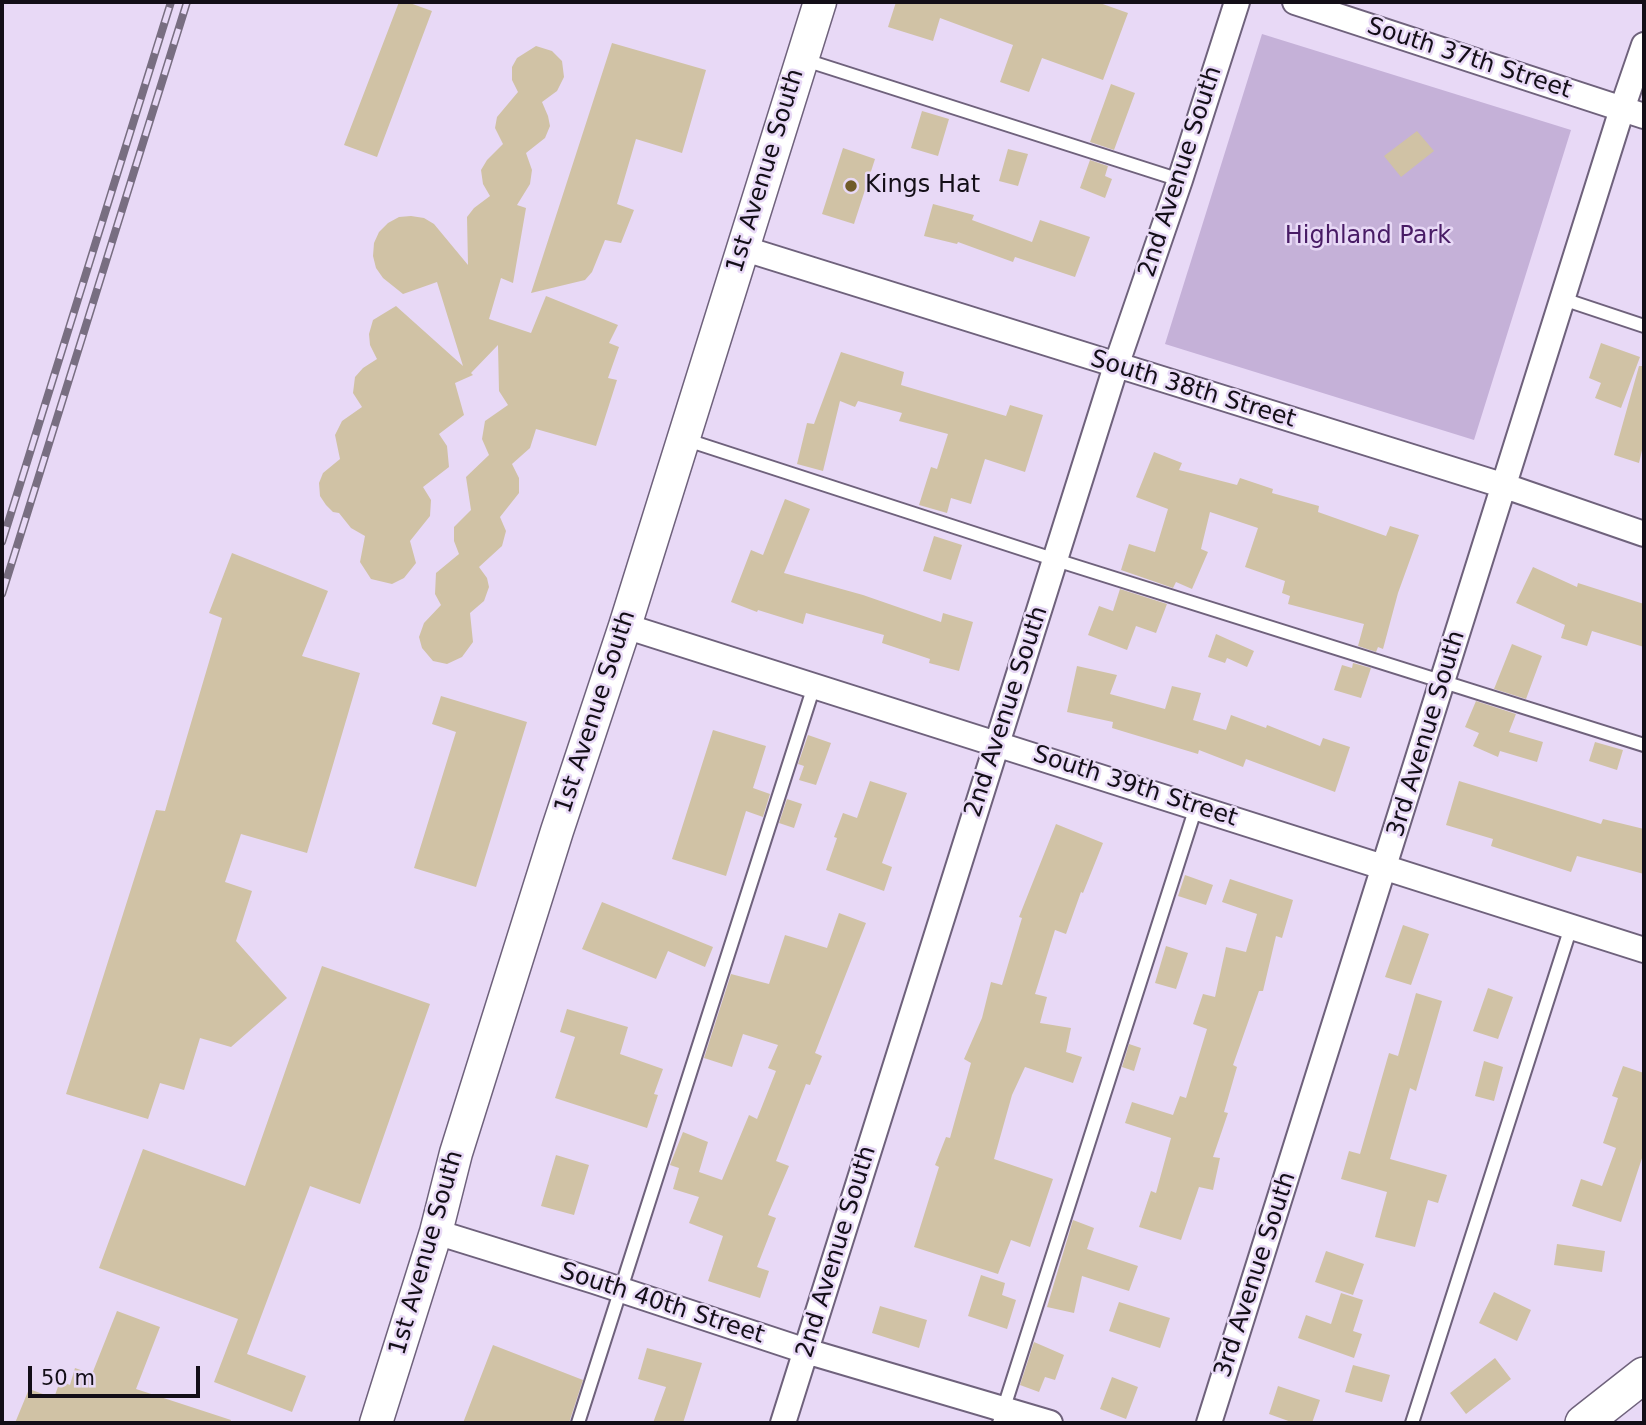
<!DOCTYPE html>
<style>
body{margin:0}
#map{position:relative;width:1646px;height:1425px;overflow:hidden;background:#e8d9f6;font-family:"DejaVu Sans",sans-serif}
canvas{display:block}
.frame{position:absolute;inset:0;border:4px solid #130e17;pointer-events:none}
.scale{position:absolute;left:28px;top:1366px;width:172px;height:32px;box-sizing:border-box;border:4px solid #130e17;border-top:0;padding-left:9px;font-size:21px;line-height:24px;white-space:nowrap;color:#130e17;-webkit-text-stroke:5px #e8d9f6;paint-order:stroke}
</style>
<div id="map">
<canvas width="1646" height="1425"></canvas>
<div class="frame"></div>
<div class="scale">50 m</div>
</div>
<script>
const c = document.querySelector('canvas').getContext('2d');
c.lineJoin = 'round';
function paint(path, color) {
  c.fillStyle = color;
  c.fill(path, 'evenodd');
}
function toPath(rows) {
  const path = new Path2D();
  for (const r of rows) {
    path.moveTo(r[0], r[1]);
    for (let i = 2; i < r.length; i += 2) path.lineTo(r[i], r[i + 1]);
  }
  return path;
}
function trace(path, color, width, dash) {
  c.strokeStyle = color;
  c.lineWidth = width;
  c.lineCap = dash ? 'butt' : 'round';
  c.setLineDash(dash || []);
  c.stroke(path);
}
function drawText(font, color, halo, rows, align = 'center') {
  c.font = font + ' "DejaVu Sans",sans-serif';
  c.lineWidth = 5;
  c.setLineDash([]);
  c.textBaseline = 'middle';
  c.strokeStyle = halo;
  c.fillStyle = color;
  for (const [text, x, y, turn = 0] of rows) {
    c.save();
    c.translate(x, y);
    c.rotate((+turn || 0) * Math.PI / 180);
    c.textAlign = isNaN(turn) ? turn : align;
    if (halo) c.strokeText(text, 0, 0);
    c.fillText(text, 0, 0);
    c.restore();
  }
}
paint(toPath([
 [1262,34,1571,130,1474,440,1165,344]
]), '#c5b1d8');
paint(toPath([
 [399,2,407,2,432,11,377,157,344,145],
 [896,2,1097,2,1128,13,1103,80,1042,58,1029,92,1000,82,1013,45,940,18,933,41,888,27],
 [612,43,706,70,682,153,636,139,617,204,634,210,621,243,605,240,592,272,585,280,531,293],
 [536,46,552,51,562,61,564,77,557,91,542,102,548,116,550,126,545,138,526,153,532,170,530,184,517,205,526,208,513,283,501,278,489,319,531,333,546,296,618,325,609,343,619,347,608,378,617,380,596,446,536,429,530,448,512,464,519,478,519,493,500,517,506,531,502,546,479,567,487,578,489,587,484,601,470,613,473,642,462,657,447,664,433,661,422,648,419,637,424,623,441,605,435,594,436,573,459,554,454,541,454,527,471,510,466,477,489,455,482,439,485,421,508,405,499,391,498,345,471,373,473,375,455,383,464,415,439,434,447,446,449,467,423,487,431,500,430,516,410,541,416,563,404,578,392,584,371,579,360,562,365,536,351,528,339,513,333,512,326,505,320,496,319,483,323,473,340,459,335,435,342,421,362,407,353,393,355,377,363,368,377,359,370,345,369,334,373,320,396,306,463,366,437,282,403,294,383,278,376,268,373,256,374,243,379,232,388,223,399,217,411,216,424,218,434,224,468,265,467,217,474,208,490,196,483,184,481,170,487,160,503,144,495,128,497,117,518,92,512,80,512,67,517,58],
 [1111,84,1135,93,1114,150,1090,142],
 [922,111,949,119,938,156,911,148],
 [1417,131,1434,151,1401,177,1384,156],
 [843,148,875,159,854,224,822,214],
 [1008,149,1028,154,1018,186,999,181],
 [1090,160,1108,166,1105,176,1112,179,1105,198,1080,188],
 [933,204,974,215,972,220,1032,242,1040,220,1090,237,1075,277,1015,257,1013,262,958,242,957,244,924,236],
 [1601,343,1640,357,1621,408,1595,398,1601,383,1589,378],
 [841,352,904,372,901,385,1006,416,1010,405,1043,415,1025,472,985,459,971,504,951,498,947,513,919,505,931,467,937,469,948,434,899,421,902,413,858,401,855,407,840,401,823,471,797,464,807,423,814,424],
 [1639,366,1644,366,1644,442,1639,463,1614,455],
 [1154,452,1182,463,1179,470,1237,485,1240,478,1273,489,1272,493,1319,506,1318,512,1386,536,1390,526,1419,535,1398,593,1383,649,1378,647,1376,652,1358,646,1364,624,1288,604,1290,596,1282,593,1285,581,1245,567,1258,528,1210,512,1201,549,1208,552,1192,589,1176,582,1173,588,1121,570,1129,544,1155,552,1168,509,1136,497],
 [785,499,810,509,784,573,863,595,941,622,943,613,973,622,959,671,929,663,930,659,882,643,884,635,806,613,803,624,758,610,757,612,731,602,751,550,763,555],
 [934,536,962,545,951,580,923,571],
 [232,553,328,591,302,656,360,673,307,853,241,834,225,882,252,891,236,941,287,998,231,1047,200,1038,184,1090,160,1083,148,1119,66,1094,156,810,165,811,222,618,209,613],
 [1533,567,1577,587,1578,583,1644,604,1644,647,1592,631,1587,646,1561,638,1565,625,1516,603],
 [1120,589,1167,604,1156,633,1136,626,1127,650,1088,635,1099,606,1113,611],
 [1216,634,1254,651,1247,667,1227,658,1225,663,1208,657],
 [1512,644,1542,656,1526,699,1494,689],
 [1353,663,1371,668,1361,698,1334,690,1342,665,1352,668],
 [1077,666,1117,675,1110,694,1165,709,1172,686,1201,693,1193,720,1226,730,1231,715,1266,728,1267,725,1320,746,1323,738,1350,747,1335,792,1246,759,1243,767,1199,750,1198,754,1112,728,1113,722,1067,712],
 [441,696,527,722,476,887,414,868,456,732,432,724],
 [1476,701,1516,714,1509,732,1543,742,1537,762,1500,751,1498,757,1473,746,1479,733,1465,727],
 [713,730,766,746,753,788,770,794,763,817,746,811,726,876,672,859],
 [808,735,831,743,816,785,799,780,804,766,798,764],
 [1595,742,1623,750,1617,770,1589,761],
 [870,781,907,793,882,863,892,867,884,891,826,870,837,838,834,837,843,813,857,818],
 [1459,781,1601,824,1603,819,1644,829,1644,874,1577,856,1571,872,1491,846,1493,839,1446,825],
 [787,799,802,804,794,828,779,823],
 [1056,824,1103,843,1083,893,1081,892,1066,934,1055,930,1035,994,1047,997,1040,1023,1071,1028,1066,1052,1082,1057,1073,1083,1025,1067,1012,1095,994,1159,1053,1179,1030,1247,1011,1240,998,1274,914,1247,939,1167,935,1165,946,1137,950,1138,971,1063,964,1059,982,1018,991,982,1002,985,1022,918,1019,917],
 [1185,875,1213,885,1206,905,1178,896],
 [1230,879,1293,900,1282,938,1276,936,1263,991,1259,991,1233,1065,1237,1067,1224,1112,1228,1113,1213,1157,1220,1158,1213,1190,1199,1187,1181,1240,1139,1227,1151,1191,1156,1193,1171,1138,1125,1123,1132,1102,1173,1115,1180,1096,1186,1098,1207,1029,1193,1024,1203,994,1215,997,1226,947,1246,952,1257,914,1222,902],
 [602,902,713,947,705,967,668,951,656,979,582,949],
 [839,913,866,923,815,1053,822,1056,810,1085,806,1084,776,1161,789,1166,768,1215,776,1218,757,1267,769,1271,760,1298,708,1281,723,1236,689,1223,699,1197,673,1189,679,1168,670,1165,683,1132,708,1142,699,1172,722,1180,749,1115,757,1119,776,1071,768,1068,778,1045,743,1034,732,1067,704,1058,731,974,769,984,785,935,827,948],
 [1403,925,1429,934,1411,985,1385,977],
 [1166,946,1188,953,1176,989,1155,983],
 [322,966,430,1004,360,1204,310,1186,247,1354,306,1376,292,1412,214,1382,238,1319,99,1268,143,1149,245,1186],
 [1488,988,1513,997,1498,1039,1473,1031],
 [1416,993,1442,1001,1416,1091,1410,1088,1390,1159,1447,1175,1438,1203,1428,1200,1415,1247,1375,1237,1387,1192,1341,1179,1349,1151,1360,1154,1389,1053,1398,1056],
 [567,1009,628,1027,620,1054,663,1069,654,1094,658,1095,647,1128,555,1098,575,1037,560,1032],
 [1129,1044,1141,1048,1134,1071,1122,1067],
 [1484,1061,1503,1067,1494,1101,1475,1096],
 [1623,1066,1644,1073,1644,1152,1621,1222,1572,1206,1581,1179,1602,1186,1616,1148,1603,1143,1618,1098,1612,1096],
 [556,1155,589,1165,574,1215,541,1206],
 [1073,1220,1094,1228,1087,1249,1138,1266,1129,1291,1082,1276,1074,1313,1047,1307],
 [1557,1244,1605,1251,1602,1272,1554,1265],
 [1326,1251,1364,1264,1353,1295,1315,1282],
 [981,1275,1005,1283,1002,1295,1016,1300,1007,1329,968,1316],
 [1494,1292,1531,1310,1517,1341,1479,1323],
 [1341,1293,1363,1300,1353,1331,1362,1334,1354,1358,1298,1338,1306,1315,1331,1324],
 [1119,1302,1170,1318,1160,1348,1109,1331],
 [880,1306,927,1320,919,1348,872,1333],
 [117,1311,160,1327,136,1389,231,1420,230,1423,15,1423,29,1389,54,1398,60,1381,70,1385,75,1368,92,1374],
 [1034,1342,1064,1355,1055,1380,1045,1377,1039,1392,1020,1385],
 [493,1345,583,1380,569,1423,463,1423],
 [647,1348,702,1363,683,1423,653,1423,666,1387,638,1379],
 [1495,1358,1511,1379,1466,1414,1450,1393],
 [1353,1365,1390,1375,1382,1402,1345,1392],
 [1112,1377,1138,1387,1126,1419,1100,1409],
 [1278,1386,1320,1400,1312,1423,1294,1423,1269,1414]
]), '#d0c2a5');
const service = toPath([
 [802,59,1180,180],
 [1563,299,1644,326],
 [684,439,1056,560,1644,745],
 [578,1423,814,686],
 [999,1423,1196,807],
 [1412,1423,1571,927]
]);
const minor = toPath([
 [1295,2,1644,116],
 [742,248,1505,486,1644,534],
 [625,626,1644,950],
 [436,1232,594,1281,806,1351,1050,1423],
 [783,1423,1116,366,1180,180,1237,2],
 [1209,1423,1622,109,1644,45]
]);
const tertiary = toPath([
 [376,1423,436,1232,456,1153,557,831,625,626,820,2]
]);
const secondary = toPath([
 [1583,1423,1644,1375]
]);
trace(service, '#6f627c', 16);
trace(minor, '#6f627c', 28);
trace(tertiary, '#6f627c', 35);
trace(secondary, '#6f627c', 38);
trace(service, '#fff', 12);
trace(minor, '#fff', 24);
trace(tertiary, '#fff', 32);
trace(secondary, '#fff', 35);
const rail = toPath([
 [2,542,171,2],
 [2,594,187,2]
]);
trace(rail, '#786e81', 8);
trace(rail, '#e8d9f6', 5, [16]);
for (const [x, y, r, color] of [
 [851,186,7,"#705b2a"]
]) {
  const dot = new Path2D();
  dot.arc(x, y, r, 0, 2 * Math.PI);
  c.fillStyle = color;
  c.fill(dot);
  trace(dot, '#e8d9f6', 2.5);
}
drawText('24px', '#130e17', '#e8d9f6', [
 ["South 37th Street",1469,59,18],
 ["1st Avenue South",766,171,-73],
 ["2nd Avenue South",1181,172,-72],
 ["South 38th Street",1193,390,17],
 ["1st Avenue South",596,712,-72],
 ["2nd Avenue South",1007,712,-72],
 ["3rd Avenue South",1427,734,-73],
 ["South 39th Street",1135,787,18],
 ["2nd Avenue South",837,1252,-73],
 ["1st Avenue South",427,1253,-74],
 ["3rd Avenue South",1256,1275,-72],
 ["South 40th Street",662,1304,18]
]);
drawText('24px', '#130e17', '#e8d9f6', [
 ["Kings Hat",865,186]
], 'left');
drawText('24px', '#481b65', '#e8d9f6', [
 ["Highland Park",1368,237]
]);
</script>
